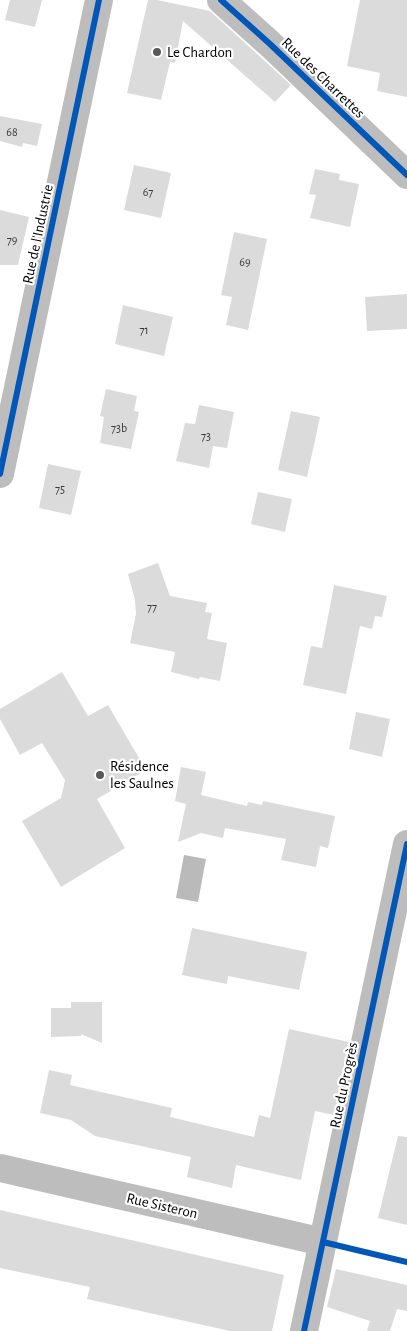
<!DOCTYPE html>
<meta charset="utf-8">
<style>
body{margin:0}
canvas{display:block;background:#fff}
</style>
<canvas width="407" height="1331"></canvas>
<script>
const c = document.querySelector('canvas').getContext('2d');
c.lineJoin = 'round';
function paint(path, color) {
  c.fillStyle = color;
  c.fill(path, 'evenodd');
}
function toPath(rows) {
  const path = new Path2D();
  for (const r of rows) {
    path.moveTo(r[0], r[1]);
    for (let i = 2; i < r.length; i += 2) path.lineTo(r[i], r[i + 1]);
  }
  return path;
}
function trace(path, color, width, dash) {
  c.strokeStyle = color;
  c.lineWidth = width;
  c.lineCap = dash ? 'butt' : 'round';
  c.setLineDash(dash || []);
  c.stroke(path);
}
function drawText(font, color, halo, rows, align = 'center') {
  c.font = font + ' "Alegreya Sans",sans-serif';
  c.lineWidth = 4.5;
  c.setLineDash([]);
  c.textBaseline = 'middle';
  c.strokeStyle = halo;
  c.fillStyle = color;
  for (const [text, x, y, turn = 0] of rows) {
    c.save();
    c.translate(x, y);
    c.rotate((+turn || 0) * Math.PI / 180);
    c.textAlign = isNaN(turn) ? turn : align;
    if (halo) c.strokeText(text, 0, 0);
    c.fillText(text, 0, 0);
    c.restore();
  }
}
paint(toPath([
 [184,855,206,859,198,902,176,898]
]), '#bababa');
paint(toPath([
 [10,0,42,0,35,27,5,20],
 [148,0,157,0,210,11,291,85,275,102,183,21,175,63,170,62,161,100,127,93],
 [360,0,407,0,407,97,377,91,380,73,347,66],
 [0,116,42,124,37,146,23,143,22,147,0,141],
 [134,165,171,173,161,218,124,210],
 [315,169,340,174,339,180,359,184,350,227,310,218,316,195,309,194],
 [0,210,29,217,18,265,0,265],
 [234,232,267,239,248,330,226,325,232,297,221,295],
 [407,294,407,329,367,331,365,297],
 [123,305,173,317,164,356,115,344],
 [106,389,137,396,134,411,139,412,131,449,100,443,104,417,100,416],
 [199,405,234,412,227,448,213,446,209,468,176,461,185,423,195,424],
 [291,411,320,417,307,477,278,470],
 [48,464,81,471,71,515,39,508],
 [258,492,292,499,285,532,251,524],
 [158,563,170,596,207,603,205,612,212,613,207,639,227,643,220,681,200,677,199,679,171,672,175,652,130,643,136,614,135,600,128,574],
 [334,585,387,596,382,617,375,616,372,629,360,626,346,694,303,685,311,646,322,648],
 [62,672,88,716,108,705,146,770,97,799,125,848,61,887,22,821,61,798,65,780,42,743,20,755,0,719,0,709],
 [356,712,390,719,382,757,349,749],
 [181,767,206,772,201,795,247,806,248,802,262,805,263,801,335,816,328,848,320,846,316,867,281,860,286,839,225,828,223,838,201,833,178,842,186,804,175,801],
 [192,928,307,952,299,990,228,976,227,984,182,975],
 [71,1002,102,1002,102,1043,81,1034,81,1036,51,1037,51,1008,71,1008],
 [289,1029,349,1042,334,1115,315,1111,301,1180,236,1165,232,1188,187,1177,191,1157,95,1136,71,1120,40,1113,49,1070,72,1075,70,1085,172,1108,170,1117,254,1137,259,1115,270,1118],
 [398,1136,407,1137,407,1225,378,1218],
 [0,1210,284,1275,272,1331,230,1331,87,1299,90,1287,0,1268],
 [336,1269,407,1285,407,1311,397,1309,390,1331,367,1331,370,1321,327,1307]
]), '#dbdbdb');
trace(toPath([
 [221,0,270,44,407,175],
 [0,474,99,0],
 [0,1168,323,1242],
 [304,1331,407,844]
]), '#bdbdbd', 28);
trace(toPath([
 [221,0,270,44,407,175],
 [0,474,99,0],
 [323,1242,407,1262],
 [304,1331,407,844]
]), '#0057b8', 6);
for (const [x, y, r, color] of [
 [157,52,5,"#595959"],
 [100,775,5,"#595959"]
]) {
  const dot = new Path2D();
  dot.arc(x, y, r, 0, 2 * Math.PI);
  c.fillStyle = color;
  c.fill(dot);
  trace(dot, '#fff', 2);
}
drawText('12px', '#373737', null, [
 ["68",12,132],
 ["67",148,192],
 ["79",12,240],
 ["69",245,262],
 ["71",144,330],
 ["73b",119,428],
 ["73",206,436],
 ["75",60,489],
 ["77",152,607]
]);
drawText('15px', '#000', '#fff', [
 ["Le Chardon",167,52],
 ["Résidence",110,766],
 ["les Saulnes",110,783]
], 'left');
drawText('15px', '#000', '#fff', [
 ["Rue des Charrettes",323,78,44],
 ["Rue de l'Industrie",38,234,-78],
 ["Rue du Progrès",344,1085,-78],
 ["Rue Sisteron",162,1206,13]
]);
</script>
